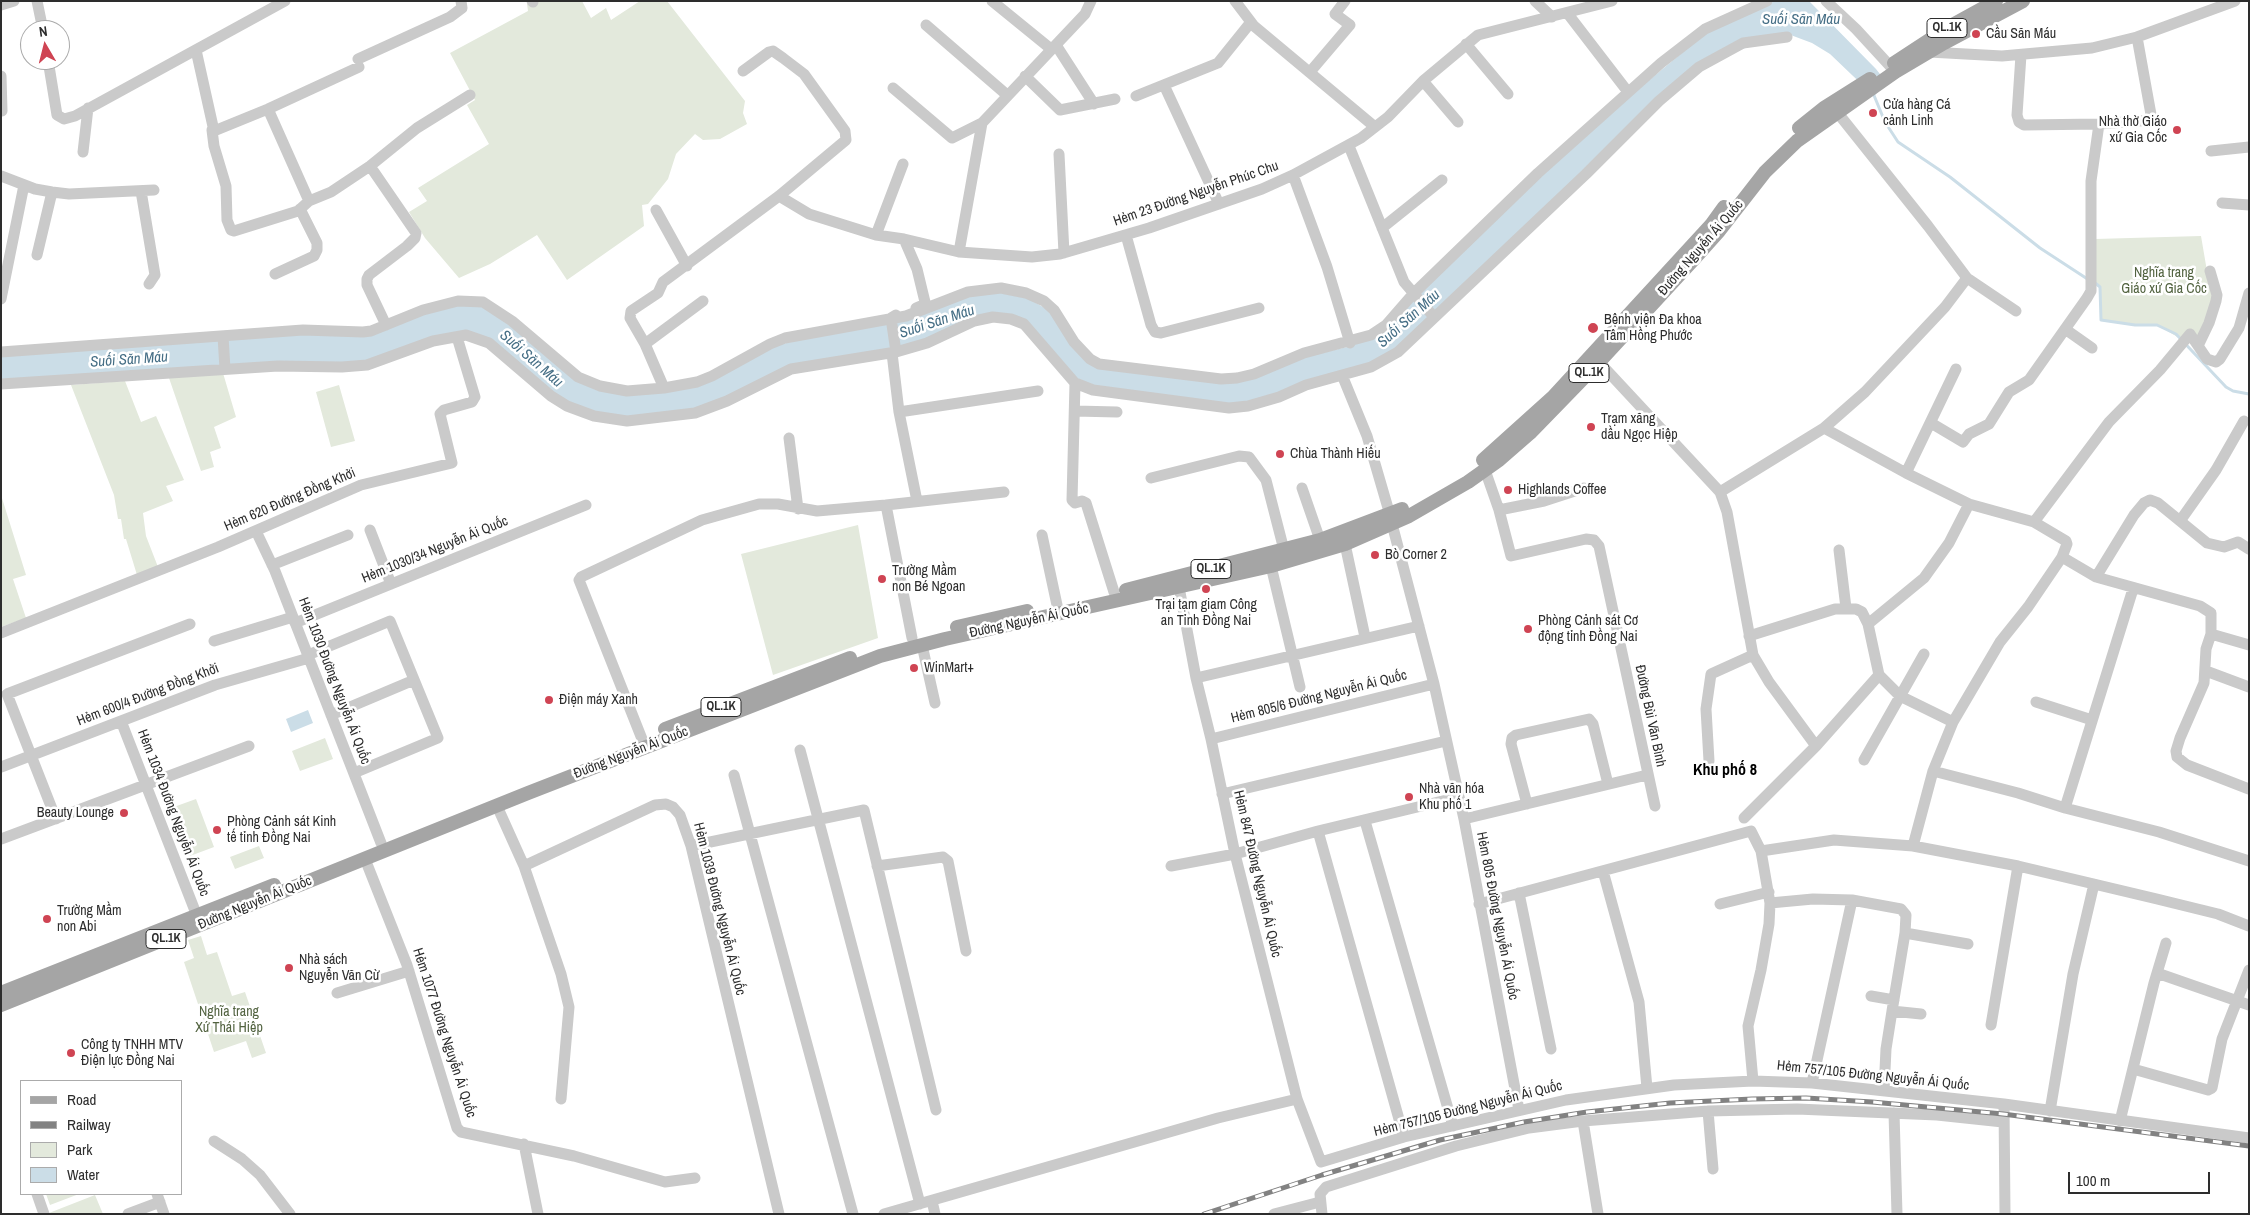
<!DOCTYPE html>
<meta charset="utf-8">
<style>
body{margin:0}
#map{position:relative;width:2250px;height:1215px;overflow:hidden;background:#fff;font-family:"Archivo Narrow",sans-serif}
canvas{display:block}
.frame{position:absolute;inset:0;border:2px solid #2d2d2d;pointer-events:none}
.legend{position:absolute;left:20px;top:1080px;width:162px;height:115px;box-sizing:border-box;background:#fff;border:1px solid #ababab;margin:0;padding:6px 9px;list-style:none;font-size:15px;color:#2d2d2d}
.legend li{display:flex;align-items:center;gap:10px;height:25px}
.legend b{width:25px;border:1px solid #ababab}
.north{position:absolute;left:20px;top:20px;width:50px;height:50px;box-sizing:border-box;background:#fff;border:1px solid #ababab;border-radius:50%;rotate:352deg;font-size:14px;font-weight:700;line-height:20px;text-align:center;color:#2d2d2d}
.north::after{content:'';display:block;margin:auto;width:18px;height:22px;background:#cf4453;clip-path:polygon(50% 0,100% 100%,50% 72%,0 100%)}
.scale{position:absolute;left:2068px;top:1172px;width:142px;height:22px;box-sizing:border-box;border:2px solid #2d2d2d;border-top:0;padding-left:6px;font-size:15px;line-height:18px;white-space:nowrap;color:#2d2d2d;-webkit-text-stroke:4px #fff;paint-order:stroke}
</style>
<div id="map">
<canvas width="2250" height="1215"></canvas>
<div class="frame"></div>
<ul class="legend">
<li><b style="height:6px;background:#a5a5a5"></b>Road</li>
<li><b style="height:6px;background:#828282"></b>Railway</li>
<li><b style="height:14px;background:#e3e9dc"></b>Park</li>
<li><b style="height:14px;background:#cbdde7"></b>Water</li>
</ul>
<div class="north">N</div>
<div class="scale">100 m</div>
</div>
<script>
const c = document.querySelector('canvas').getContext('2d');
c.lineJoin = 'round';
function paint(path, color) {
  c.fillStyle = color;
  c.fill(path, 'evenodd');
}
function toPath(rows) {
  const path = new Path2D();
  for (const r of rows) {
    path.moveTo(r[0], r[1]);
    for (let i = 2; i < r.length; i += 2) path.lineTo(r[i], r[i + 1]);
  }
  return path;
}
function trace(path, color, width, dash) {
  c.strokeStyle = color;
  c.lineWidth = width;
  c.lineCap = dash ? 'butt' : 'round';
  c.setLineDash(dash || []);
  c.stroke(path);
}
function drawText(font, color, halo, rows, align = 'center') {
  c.font = font + ' "Archivo Narrow",sans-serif';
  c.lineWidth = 5;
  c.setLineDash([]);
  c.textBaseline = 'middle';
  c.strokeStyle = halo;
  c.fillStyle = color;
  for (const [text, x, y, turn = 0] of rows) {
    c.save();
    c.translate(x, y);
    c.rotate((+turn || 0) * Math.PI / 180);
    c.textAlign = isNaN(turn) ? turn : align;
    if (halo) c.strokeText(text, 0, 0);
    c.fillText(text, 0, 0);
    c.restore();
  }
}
paint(toPath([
 [533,1,582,1,591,18,606,8,611,20,640,1,667,1,745,101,743,113,747,124,720,139,703,140,695,134,676,154,668,179,648,204,642,205,644,226,567,280,537,235,490,264,459,278,425,238,409,212,427,201,418,188,489,144,467,105,475,100,450,53,528,11,527,4],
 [2201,236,2208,277,2214,296,2198,339,2181,339,2157,325,2135,325,2101,320,2100,288,2094,282,2095,239],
 [223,373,236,417,214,427,221,448,210,452,214,467,201,471,169,378],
 [125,381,141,422,156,416,184,480,166,486,173,501,143,513,146,536,158,567,137,575,126,539,124,539,121,519,118,519,114,495,71,385],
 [339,385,355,441,331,447,316,392],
 [1,495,26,575,13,579,26,618,1,627],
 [858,525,878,638,773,675,741,554],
 [325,738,333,759,300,771,292,751],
 [196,799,214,847,190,856,171,808],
 [259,846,264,858,235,869,230,857],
 [201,936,207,955,217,952,232,996,245,992,266,1053,252,1058,246,1041,214,1052,184,962,194,958,188,940],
 [46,1194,79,1194,50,1205],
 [95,1195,103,1214,49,1214,49,1213]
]), '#e3e9dc');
paint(toPath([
 [1775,1,1809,1,1876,69,1887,83,1874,96,1830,54,1812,43,1788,34,1697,64,1396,349,1369,363,1248,402,1228,404,1094,387,1077,379,1012,315,899,347,806,362,694,410,627,417,595,413,569,404,467,332,367,362,1,380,1,356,300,334,362,336,423,313,458,304,482,305,510,323,576,379,665,392,771,347,968,296,1001,291,1025,296,1051,312,1087,362,1223,382,1305,357,1351,346,1413,300,1595,125,1706,33],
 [308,710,313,723,291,732,286,719]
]), '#cbdde7');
trace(toPath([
 [1873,93,1885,122,1898,142,1950,177,2040,248,2089,280],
 [2094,282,2100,287,2101,320,2135,325,2157,325,2176,334,2226,387,2233,391,2249,394]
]), '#cbdde7', 3);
trace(toPath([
 [37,1,43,30],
 [532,1,533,2],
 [992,1,1051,49],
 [1235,1,1254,26,1375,127],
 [1535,1,1552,17],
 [1826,1,1856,29,1890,66],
 [1,5,14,1],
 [1568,14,1628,92],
 [926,25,1007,95],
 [1466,44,1508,94],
 [1056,45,1094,104],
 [196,50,214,131,268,109,359,67],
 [1929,52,2002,56,2092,48,2137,37,2235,1],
 [2021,55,2017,115,2019,122,2024,125,2099,124,2152,120,2137,37],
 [358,59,450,17,462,8,461,1],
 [48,60,57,115,64,119,75,116,285,1],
 [1310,72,1350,25,1335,14,1345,1],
 [1,76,2,111],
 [1025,76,1060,110,1115,99],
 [1423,81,1458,122],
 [1164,85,1219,204],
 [893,88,952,138,982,123],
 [1136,96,1218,63,1251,22],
 [268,109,309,201,331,192,370,166,417,128,470,95],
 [1837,112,1928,226,1967,278,2016,311],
 [212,130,214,146,226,186,227,220,231,230,234,231,298,211,309,201],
 [1349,146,1404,282,1434,317],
 [2211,151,2249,147],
 [83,152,88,108],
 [1059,154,1064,253],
 [370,166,416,233,415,238,407,246,369,275,367,279,367,285,386,325],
 [1293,175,1327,267,1350,343],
 [1,176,35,189,52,192,69,194,154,190],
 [141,191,155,275,149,284],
 [779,196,809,214,876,235,904,239,959,252,1032,257,1060,254,1149,228,1262,189,1293,175,1361,138,1388,117,1423,81,1478,35,1612,1],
 [2222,203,2249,205],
 [656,210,687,266],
 [1382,228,1442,180],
 [876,235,903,164],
 [1126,235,1151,325,1155,332,1161,333,1259,308],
 [904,239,917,269,925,302,923,305,916,308],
 [959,252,982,123,1085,14,1091,1],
 [37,255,52,192],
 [275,274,314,256,317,250,317,243,300,209],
 [1,299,24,185],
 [896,315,891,318,896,352],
 [2065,329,2092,348],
 [223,336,225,369],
 [645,344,703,301],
 [2198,346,2209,323,2216,301,2217,295,2210,271],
 [1,352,303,330,363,332,371,331,423,310,458,301,483,302,512,321,578,377,600,386,627,391,664,388,697,382,712,376,770,344,785,338,906,316,968,292,1001,288,1026,293,1044,301,1054,310,1074,342,1090,359,1099,364,1221,379,1237,378,1254,374,1304,353,1371,335,1386,325,1413,294,1538,173,1661,63,1705,29,1767,1],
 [892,353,899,412,917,501],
 [1599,362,1720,492,1727,512,1753,655,1769,682,1816,746],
 [1342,375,1367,436,1390,515],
 [1075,383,1072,500,1075,503,1082,501,1086,503,1114,592],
 [1,384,278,366,342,367,367,365,433,341,466,335,489,343,551,396,567,406,594,416,627,421,695,413,727,401,791,369,896,352,927,343,974,321,993,317,1011,319,1024,324,1075,383,1093,390,1229,408,1248,406,1279,397,1306,385,1371,367,1398,352,1586,174,1659,101,1699,67,1743,43,1787,37],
 [664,388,645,344,630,318,631,311,658,293,663,282,779,196,846,140,845,131,804,74,783,58,773,51,769,52,743,71],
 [1075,411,1117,412],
 [899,412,1038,391],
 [1931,423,1963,442,1969,434,1989,424,2009,392,2029,380,2087,298,2091,291,2091,181,2099,124],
 [1824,428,1906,473,1969,504,2034,522,2066,541,2067,544,2062,557,2028,607,2000,642,1953,722,1933,771,1913,846],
 [789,438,798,509],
 [1485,470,1499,510,1511,556,1586,539,1594,540,1599,546,1655,806],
 [1906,473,1956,369],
 [1151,478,1239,456,1249,457,1266,480,1284,550],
 [1302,488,1320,540],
 [1720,492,1824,428,1865,392,1945,307,1967,278],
 [886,505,1004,492],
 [1499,510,1544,501,1584,488],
 [2180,521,2216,470,2244,421],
 [2034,522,2109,422,2160,370,2190,334,2207,359,2216,362,2220,359,2239,328,2249,293],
 [1392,524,1434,684,1464,819,1519,1110],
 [370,530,391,584],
 [256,531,275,571,381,843],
 [1042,535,1057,605],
 [1345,544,1365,637],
 [1839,550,1846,608],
 [2062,557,2096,577,2200,606,2211,613,2211,634,2206,649,2204,683,2180,738,2176,751,2177,757,2187,765,2249,789],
 [272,565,348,535],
 [1271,566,1300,687],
 [2096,577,2134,515,2144,503,2150,500,2158,503,2207,543,2224,547,2238,542,2249,549],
 [1179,587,1196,678,1211,739,1235,854,1297,1099,1321,1162,1404,1137,1566,1100,1674,1085,1753,1081,1812,1083,2004,1104,2249,1138],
 [295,623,586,505],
 [1868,624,1924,578,1949,543,1969,504],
 [1,633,218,547,361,485,452,463,440,414,444,410,472,402,475,397,457,337],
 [2211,634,2249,645],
 [214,641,293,617],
 [922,645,935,703],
 [308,655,390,621,438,738,354,773],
 [2206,671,2249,687],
 [1879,675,1900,696,1953,722],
 [1196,678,1419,626],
 [2036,702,2092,720],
 [331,715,414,680],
 [121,721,197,916],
 [642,739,579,580,581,577,702,520,759,504,778,504,817,511,886,505,912,638],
 [1211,739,1434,684],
 [800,750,920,1204],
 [1864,760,1924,654],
 [1709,761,1706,709,1711,674,1753,655],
 [1,767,215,685,309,658],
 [1933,771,2018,793,2065,808,2159,832,2249,861],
 [734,775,853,1214],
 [1222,794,1446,741],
 [1527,804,1511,744,1512,738,1516,735,1589,719,1593,724,1608,784],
 [497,806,524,866,655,805,666,804,673,807,680,815,691,846,779,1214],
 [2065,808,2133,589],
 [1744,818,1816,746,1879,675,1868,624,1862,612,1856,609,1835,609,1749,636],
 [56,819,7,694,190,624],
 [1464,819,1647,775],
 [1365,821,1453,1126],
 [1318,831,1404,1137],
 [1,839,249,746],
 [691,846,864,810,936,1110],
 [1761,851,1834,840,1913,846,2018,866,2157,899,2218,914,2249,926],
 [365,859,407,965,457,1128,461,1132,574,1156,665,1182,695,1178],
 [524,866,561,974,569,1007,561,1099],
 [877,866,943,857,948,861,966,951],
 [1171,866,1235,854,1318,831,1459,797],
 [1603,871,1639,1002,1647,1088],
 [1519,893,1551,1049],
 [1770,903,1813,899,1852,900,1901,909,1906,915,1905,933,1968,944],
 [1479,904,1751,831,1761,851,1770,903,1769,924,1761,970,1748,1026,1753,1081],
 [1720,904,1769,892],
 [1905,933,1892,1011,1921,1014],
 [2157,973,2249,1005],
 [337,993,409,971],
 [1871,996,1894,1000],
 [1991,1025,2018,866],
 [2133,1069,2208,1090,2212,1088,2222,1039,2249,970],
 [1812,1083,1852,900],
 [1884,1091,1886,1049,1892,1011],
 [2004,1104,2005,1214],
 [1708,1111,1713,1169],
 [2050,1111,2073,974,2094,884],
 [1894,1113,1897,1214],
 [1583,1121,1598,1214],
 [2120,1121,2154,983,2166,943],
 [214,1141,242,1159,260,1175,290,1214],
 [524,1144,538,1214],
 [37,1194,44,1214],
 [157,1194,164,1214],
 [932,1201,935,1214],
 [128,1214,160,1202],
 [884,1214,1218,1118,1297,1099],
 [1274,1214,1320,1202],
 [1322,1214,1320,1194,1326,1187,1456,1146,1529,1128,1583,1121,1708,1111,1797,1109,1937,1115,2003,1122]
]), '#cacaca', 11);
trace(toPath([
 [1894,63,1949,27,1996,1],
 [1799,128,1824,108,1870,79],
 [1483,460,1553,397,1711,225,1724,207],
 [1126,590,1320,540,1402,509],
 [957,627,1027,611],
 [665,729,850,658],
 [1,993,274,885],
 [1,1005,528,793,880,656,945,639,1271,566,1345,544,1409,516,1468,482,1499,460,1530,433,1599,362,1694,259,1719,231,1765,172,1797,141,1895,72,1944,43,2023,1]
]), '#a5a5a5', 14);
const rail = toPath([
 [1204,1214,1322,1175,1440,1140,1524,1122,1587,1112,1670,1103,1752,1099,1806,1098,1872,1102,2003,1114,2249,1146]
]);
trace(rail, '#828282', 5);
trace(rail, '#fff', 3, [9]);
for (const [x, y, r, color] of [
 [1976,34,5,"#cf4453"],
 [1873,113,5,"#cf4453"],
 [2177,130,5,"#cf4453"],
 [1593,328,6,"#cf4453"],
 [1591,427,5,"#cf4453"],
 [1280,454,5,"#cf4453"],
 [1508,490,5,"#cf4453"],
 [1375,555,5,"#cf4453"],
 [882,579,5,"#cf4453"],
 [1206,589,5,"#cf4453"],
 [1528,629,5,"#cf4453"],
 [914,668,5,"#cf4453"],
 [549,700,5,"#cf4453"],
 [1409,797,5,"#cf4453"],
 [124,813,5,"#cf4453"],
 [217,830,5,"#cf4453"],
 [47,919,5,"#cf4453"],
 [289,968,5,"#cf4453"],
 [71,1053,5,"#cf4453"]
]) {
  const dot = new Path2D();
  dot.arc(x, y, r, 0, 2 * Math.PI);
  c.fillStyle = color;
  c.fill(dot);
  trace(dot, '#fff', 2);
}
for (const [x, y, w] of [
 [1947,28,40],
 [1589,373,40],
 [1211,569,40],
 [721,707,40],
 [166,939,40]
]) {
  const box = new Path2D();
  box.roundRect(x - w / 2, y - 9.5, w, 19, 4);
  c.fillStyle = '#fff';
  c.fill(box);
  trace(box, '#2d2d2d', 1);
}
drawText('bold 12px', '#2d2d2d', null, [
 ["QL.1K",1947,28],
 ["QL.1K",1589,373],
 ["QL.1K",1211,569],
 ["QL.1K",721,707],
 ["QL.1K",166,939]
]);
drawText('14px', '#2d2d2d', '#fff', [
 ["Cầu Săn Máu",1986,34],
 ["Cửa hàng Cá",1883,105],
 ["cảnh Linh",1883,121],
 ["Nhà thờ Giáo",2167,122,"right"],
 ["xứ Gia Cốc",2167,138,"right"],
 ["Bệnh viện Đa khoa",1604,320],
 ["Tâm Hồng Phước",1604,336],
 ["Trạm xăng",1601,419],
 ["dầu Ngọc Hiệp",1601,435],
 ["Chùa Thành Hiếu",1290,454],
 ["Highlands Coffee",1518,490],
 ["Bò Corner 2",1385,555],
 ["Trường Mầm",892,571],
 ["non Bé Ngoan",892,587],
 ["Trại tạm giam Công",1206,605,"center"],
 ["an Tỉnh Đồng Nai",1206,621,"center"],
 ["Phòng Cảnh sát Cơ",1538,621],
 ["động tỉnh Đồng Nai",1538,637],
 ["WinMart+",924,668],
 ["Điện máy Xanh",559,700],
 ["Nhà văn hóa",1419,789],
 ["Khu phố 1",1419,805],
 ["Beauty Lounge",114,813,"right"],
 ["Phòng Cảnh sát Kinh",227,822],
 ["tế tỉnh Đồng Nai",227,838],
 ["Trường Mầm",57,911],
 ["non Abi",57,927],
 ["Nhà sách",299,960],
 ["Nguyễn Văn Cừ",299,976],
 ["Công ty TNHH MTV",81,1045],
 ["Điện lực Đồng Nai",81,1061]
], 'left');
drawText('14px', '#2d2d2d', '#fff', [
 ["Hẻm 23 Đường Nguyễn Phúc Chu",1196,194,-19],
 ["Đường Nguyễn Ái Quốc",1701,248,-49],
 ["Hẻm 620 Đường Đồng Khởi",290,500,-23],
 ["Hẻm 1030/34 Nguyễn Ái Quốc",435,550,-22],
 ["Đường Nguyễn Ái Quốc",1029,621,-12],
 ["Hẻm 1030 Đường Nguyễn Ái Quốc",334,681,69],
 ["Hẻm 600/4 Đường Đồng Khởi",148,695,-21],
 ["Hẻm 805/6 Đường Nguyễn Ái Quốc",1319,697,-14],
 ["Đường Bùi Văn Bình",1650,716,78],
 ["Đường Nguyễn Ái Quốc",631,753,-21],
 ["Hẻm 1034 Đường Nguyễn Ái Quốc",173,813,69],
 ["Hẻm 847 Đường Nguyễn Ái Quốc",1257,874,77],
 ["Đường Nguyễn Ái Quốc",255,903,-22],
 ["Hẻm 1039 Đường Nguyễn Ái Quốc",719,909,76],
 ["Hẻm 805 Đường Nguyễn Ái Quốc",1497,916,79],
 ["Hẻm 1077 Đường Nguyễn Ái Quốc",444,1033,72],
 ["Hẻm 757/105 Đường Nguyễn Ái Quốc",1873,1076,6],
 ["Hẻm 757/105 Đường Nguyễn Ái Quốc",1468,1109,-14]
]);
drawText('14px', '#526340', '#fff', [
 ["Nghĩa trang",2164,273],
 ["Giáo xứ Gia Cốc",2164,289],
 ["Nghĩa trang",229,1012],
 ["Xứ Thái Hiệp",229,1028]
]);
drawText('italic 15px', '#456e85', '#fff', [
 ["Suối Săn Máu",1801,20],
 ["Suối Săn Máu",1409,319,-42],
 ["Suối Săn Máu",937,322,-18],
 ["Suối Săn Máu",531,359,41],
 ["Suối Săn Máu",129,360,-4]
]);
drawText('bold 16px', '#000', '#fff', [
 ["Khu phố 8",1725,771]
]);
</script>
